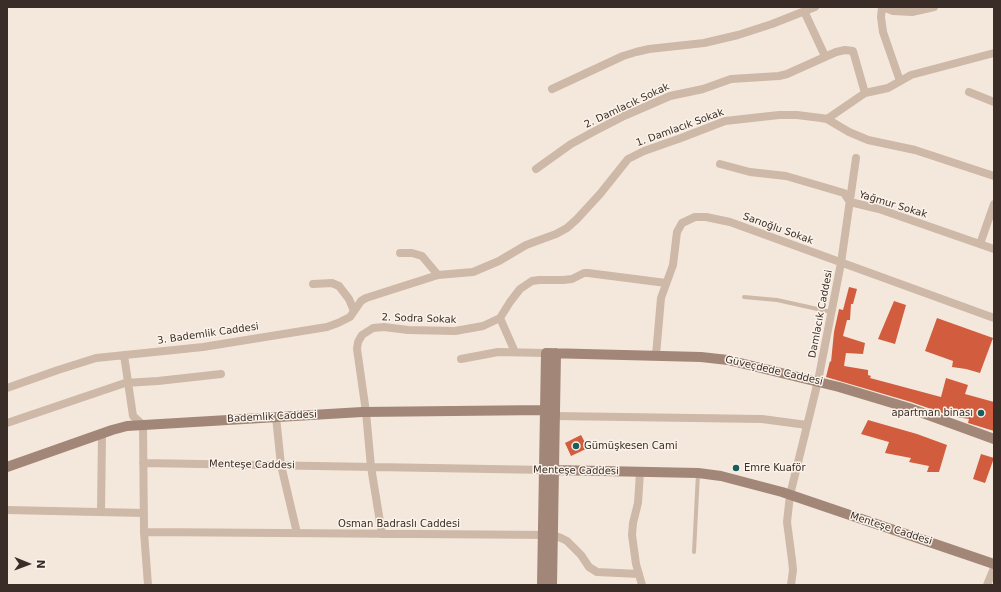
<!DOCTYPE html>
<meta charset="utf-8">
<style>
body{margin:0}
#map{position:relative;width:1001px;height:592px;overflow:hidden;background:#f4e8dc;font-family:"DejaVu Sans",sans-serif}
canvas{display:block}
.frame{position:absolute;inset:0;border:8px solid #3a2d28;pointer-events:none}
.north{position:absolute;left:8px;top:544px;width:40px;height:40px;-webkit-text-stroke:3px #fbf3e9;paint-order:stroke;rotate:91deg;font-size:11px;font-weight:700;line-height:16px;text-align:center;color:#3a2d28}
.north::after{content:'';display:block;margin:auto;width:14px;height:18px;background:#3a2d28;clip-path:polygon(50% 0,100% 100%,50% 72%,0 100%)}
</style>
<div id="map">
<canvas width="1001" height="592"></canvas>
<div class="frame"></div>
<div class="north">N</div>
</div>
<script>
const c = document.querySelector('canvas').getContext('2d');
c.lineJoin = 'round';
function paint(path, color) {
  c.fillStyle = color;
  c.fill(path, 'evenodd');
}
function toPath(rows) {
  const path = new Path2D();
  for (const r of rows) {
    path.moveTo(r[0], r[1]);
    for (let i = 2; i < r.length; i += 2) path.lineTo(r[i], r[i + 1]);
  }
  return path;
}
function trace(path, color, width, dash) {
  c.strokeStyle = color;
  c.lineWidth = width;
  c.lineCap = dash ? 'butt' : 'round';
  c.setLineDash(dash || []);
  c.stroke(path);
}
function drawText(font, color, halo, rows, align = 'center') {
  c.font = font + ' "DejaVu Sans",sans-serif';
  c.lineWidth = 3;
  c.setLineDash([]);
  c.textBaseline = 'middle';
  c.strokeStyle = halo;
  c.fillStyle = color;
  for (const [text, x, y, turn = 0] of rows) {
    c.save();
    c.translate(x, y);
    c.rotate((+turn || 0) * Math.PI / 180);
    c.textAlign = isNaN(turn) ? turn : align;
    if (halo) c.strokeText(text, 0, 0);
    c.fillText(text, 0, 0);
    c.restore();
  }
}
paint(toPath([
 [849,287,857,289,853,304,851,304,850,320,847,320,843,336,865,343,863,354,846,353,844,366,868,370,868,375,871,376,870,378,941,397,946,378,968,385,965,394,994,402,994,431,968,423,969,419,951,416,911,402,826,377,830,361,831,362,834,332,839,309,843,310],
 [894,301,906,305,895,344,878,339],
 [937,318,993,338,980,373,966,369,952,367,953,361,925,351],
 [868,420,917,434,947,445,939,472,927,472,929,466,909,462,911,458,885,453,889,442,861,434],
 [581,435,588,448,571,456,565,443],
 [981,454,994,458,985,483,973,479]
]), '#d15d3e');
trace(toPath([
 [744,297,777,300,831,312],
 [694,552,698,473]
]), '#ceb8a7', 4);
trace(toPath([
 [882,7,881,17,883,32,900,81],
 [883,7,893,11,912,12,934,7],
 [804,11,825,56],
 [552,89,623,56,636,52,649,49,704,43,738,35,772,24,815,7],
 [969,92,994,102],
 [827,119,865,93,888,88,911,75,994,53],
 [720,164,750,172,786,176,844,193,850,202,879,209,994,249],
 [536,169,571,144,593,132,624,116,670,96,703,89,731,79,779,76,787,74,836,52,845,50,853,51,865,93],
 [980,244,994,204],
 [400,253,412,253,422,256,438,275],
 [313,284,332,283,339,286,349,299,354,311],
 [500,318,515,352],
 [124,355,133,416,143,425,144,532,148,585],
 [656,355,661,298,673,265,677,232,682,223,695,217,706,217,730,222,994,318],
 [461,359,498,352,546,353],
 [7,388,58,370,96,358,203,347,327,327,338,323,350,317,361,301,366,298,438,275,473,272,499,261,526,245,556,234,567,228,577,219,600,194,628,159,644,151,681,138,725,121,779,115,797,115,821,118,827,119,849,132,868,140,915,150,994,176],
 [555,416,762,419,807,425],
 [276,417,281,465,297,533],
 [7,423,125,383,158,381,221,374],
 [143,463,548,470],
 [640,472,638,503,633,523,632,535,636,564,642,585],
 [7,510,144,513],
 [101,512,102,434],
 [144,532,553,535,561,538,567,541,581,555,589,567,597,572,639,574],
 [382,534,371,467,366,412,357,349,358,342,362,335,373,328,384,327,408,330,455,331,483,326,500,318,510,302,520,289,532,281,539,280,563,280,572,279,584,273,588,273,666,283],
 [791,585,793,570,792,560,787,522,790,495,818,381,841,263,856,158],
 [987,585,994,568]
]), '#ceb8a7', 8);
trace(toPath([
 [7,467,112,430,127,426,362,412,545,410],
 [554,470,698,473,721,476,782,492,994,564],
 [542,585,546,353,701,357,728,360,839,387,909,408,994,439],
 [552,585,556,353]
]), '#a28678', 10);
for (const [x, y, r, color] of [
 [981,413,4,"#195d5f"],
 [576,446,4,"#195d5f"],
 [736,468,4,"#195d5f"]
]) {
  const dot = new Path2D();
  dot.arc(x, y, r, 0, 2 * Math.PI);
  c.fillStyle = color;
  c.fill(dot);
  trace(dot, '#fbf3e9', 1.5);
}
drawText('10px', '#3a2d28', '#fbf3e9', [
 ["2. Damlacık Sokak",627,106,-25],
 ["1. Damlacık Sokak",680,128,-20],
 ["Yağmur Sokak",893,205,17],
 ["Sarıoğlu Sokak",778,229,20],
 ["Damlacık Caddesi",821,314,-79],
 ["2. Sodra Sokak",419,319,2],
 ["3. Bademlik Caddesi",208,334,-8],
 ["Güveçdede Caddesi",774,371,13],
 ["Bademlik Caddesi",272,417,-3],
 ["Menteşe Caddesi",252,465,1],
 ["Menteşe Caddesi",576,471,1],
 ["Osman Badraslı Caddesi",399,524],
 ["Menteşe Caddesi",891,529,18]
]);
drawText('10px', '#3a2d28', '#fbf3e9', [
 ["apartman binası",973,413,"right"],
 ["Gümüşkesen Cami",584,446],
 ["Emre Kuaför",744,468]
], 'left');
</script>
